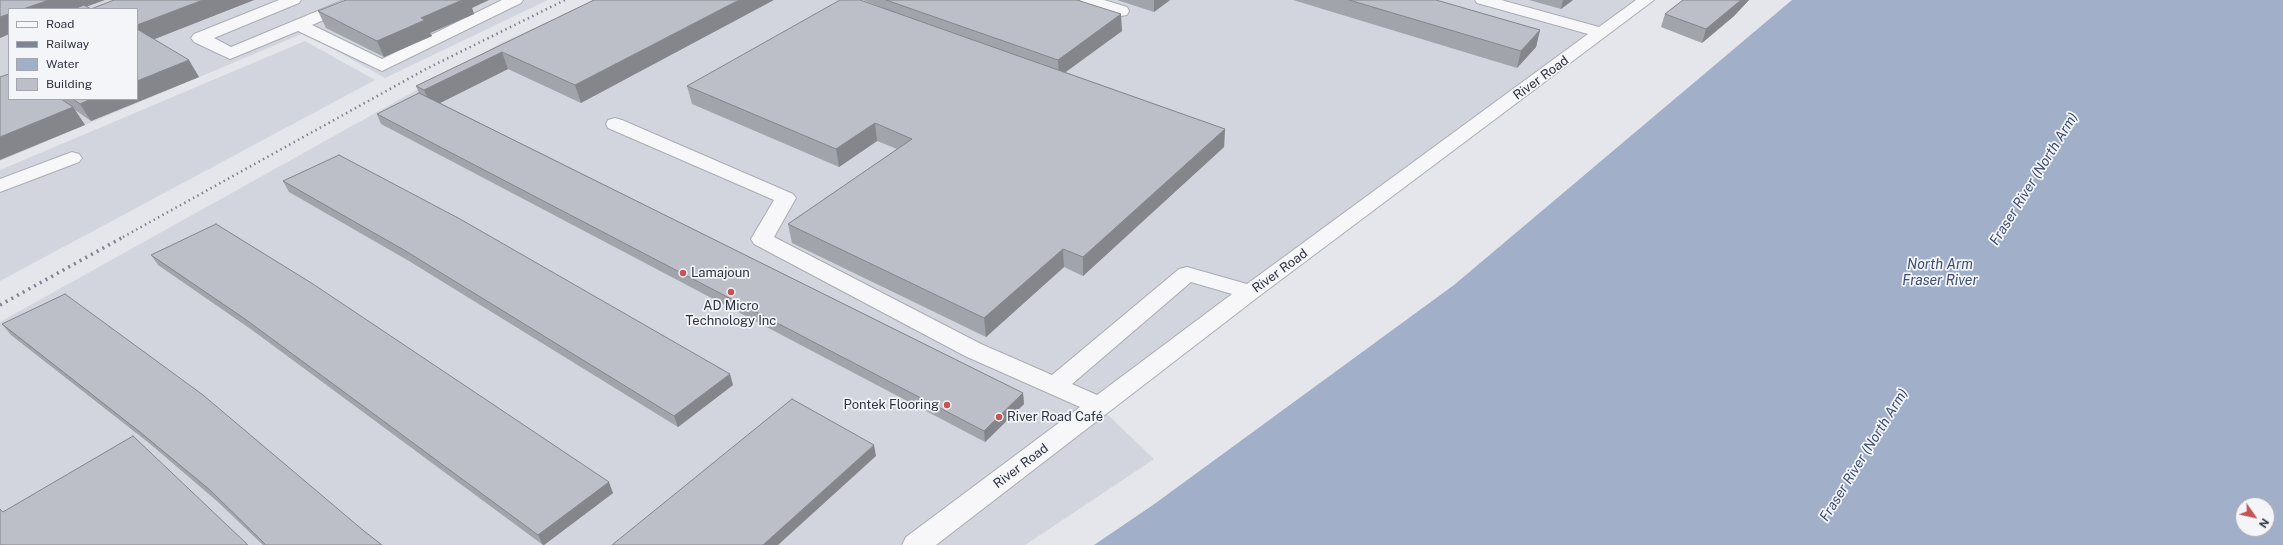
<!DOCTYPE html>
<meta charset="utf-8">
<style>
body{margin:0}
#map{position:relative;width:2283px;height:545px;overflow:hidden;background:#e4e6eb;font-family:"Public Sans",sans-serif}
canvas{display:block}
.legend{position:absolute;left:8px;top:8px;width:130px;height:92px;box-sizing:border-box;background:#f4f5f8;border:1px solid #a4a7af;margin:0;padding:5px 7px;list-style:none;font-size:12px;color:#2d3242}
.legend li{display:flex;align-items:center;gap:8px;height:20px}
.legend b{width:20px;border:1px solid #a4a7af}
.north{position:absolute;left:2235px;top:497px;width:40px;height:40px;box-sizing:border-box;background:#f4f5f8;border:1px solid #a4a7af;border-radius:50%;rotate:124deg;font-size:11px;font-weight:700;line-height:16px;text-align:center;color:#2d3242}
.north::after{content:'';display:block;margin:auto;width:14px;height:18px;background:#c55456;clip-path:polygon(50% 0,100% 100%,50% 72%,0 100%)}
</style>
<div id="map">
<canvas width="2283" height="545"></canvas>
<ul class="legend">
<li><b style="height:5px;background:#f7f7f9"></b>Road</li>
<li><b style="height:5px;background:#7f8493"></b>Railway</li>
<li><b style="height:11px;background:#a2afc8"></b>Water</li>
<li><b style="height:11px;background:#bcbfc7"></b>Building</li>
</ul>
<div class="north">N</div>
</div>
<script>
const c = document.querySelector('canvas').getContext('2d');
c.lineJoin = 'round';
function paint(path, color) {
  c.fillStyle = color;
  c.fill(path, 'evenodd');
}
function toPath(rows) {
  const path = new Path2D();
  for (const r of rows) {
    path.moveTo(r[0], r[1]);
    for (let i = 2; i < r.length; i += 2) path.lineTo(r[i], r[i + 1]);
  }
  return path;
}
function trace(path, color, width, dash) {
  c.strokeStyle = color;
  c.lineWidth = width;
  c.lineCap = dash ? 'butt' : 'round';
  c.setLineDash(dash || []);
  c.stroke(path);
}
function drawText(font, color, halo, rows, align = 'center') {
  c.font = font + ' "Public Sans",sans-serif';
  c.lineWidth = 3.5;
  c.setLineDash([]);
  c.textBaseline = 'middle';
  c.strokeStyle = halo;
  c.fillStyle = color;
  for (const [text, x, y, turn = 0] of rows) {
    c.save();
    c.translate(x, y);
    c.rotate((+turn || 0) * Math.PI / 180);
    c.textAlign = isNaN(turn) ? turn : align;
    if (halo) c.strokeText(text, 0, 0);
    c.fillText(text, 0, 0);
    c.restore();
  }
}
paint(toPath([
 [0,0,548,0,385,78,304,33,0,161],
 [9,9,137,9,137,99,9,99],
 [596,0,1646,0,916,545,0,545,0,322,501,43],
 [305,41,375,80,0,281,0,170],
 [1106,413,1154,459,1025,545,934,545]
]), '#d2d5dd');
paint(toPath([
 [1792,0,2283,0,2283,545,1094,545,1153,505,1454,285],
 [2243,505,2267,505,2267,529,2243,529]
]), '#a2afc8');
const minor = toPath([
 [279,0,301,0,299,3,214,38,231,47,344,0,366,0,364,3,312,25,382,59,502,0,523,0,521,3,382,71,298,31,230,59,194,42,191,38,194,34,279,0],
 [1080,0,1104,0,1127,7,1129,11,1127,15,1121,16,1082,3,1080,0],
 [1475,0,1501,0,1599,27,1636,0,1654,0,1258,297,936,545,902,545,906,537,1080,407,965,356,754,244,751,239,774,200,608,128,606,124,608,120,615,118,622,120,793,194,796,198,774,237,981,344,1052,375,1179,269,1187,267,1247,284,1588,34,1477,3,1475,0],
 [1191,282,1232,294,1097,395,1072,384,1191,282],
 [72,152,79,154,82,158,79,162,0,192,0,179,72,152]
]);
trace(minor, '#a9acb5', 2);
paint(minor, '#f7f7f9');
trace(toPath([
 [123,237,426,69,565,0]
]), '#7f8493', 2.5, [1.5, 3.5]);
trace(toPath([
 [0,305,125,236]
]), '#7f8493', 3.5, [2, 4.5]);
paint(toPath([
 [0,0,87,7,91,9,254,0,154,39,199,77,91,121,75,110,85,125,9,99,137,99,137,9,9,9,9,34,0,38],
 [594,0,581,103,508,69,440,103,1023,393,1024,404,985,442,381,124,377,114,419,93,416,86],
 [863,0,1077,0,1122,31,1065,72,1225,129,1224,147,1083,276,1064,267,986,337,792,243,788,224,897,149,877,141,839,167,692,104,687,86,883,8],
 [1117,0,1170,0,1154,12],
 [1293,0,1436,0,1540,30,1536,47,1517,68],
 [1529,0,1573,0,1561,9],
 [1683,0,1749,0,1734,16,1702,43,1661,27,1665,14],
 [472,8,474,14,430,33,432,36,384,57,326,28,318,11],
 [283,181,733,385,678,427,409,261,289,192],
 [151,255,613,493,544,545,543,545,252,330,158,265],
 [2,324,364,531,382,545,263,545,218,502,149,443,11,335]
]), '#a2a4ab');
paint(toPath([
 [49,0,105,0,80,9,23,9],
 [203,0,254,0,137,46,137,25],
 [462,0,489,0,472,8,474,14,430,33,432,36,384,57,377,41,421,18],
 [739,0,774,0,581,103,575,85],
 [1154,0,1170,0,1154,12],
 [1563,0,1573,0,1561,9],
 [1741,0,1749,0,1734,16,1702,43,1706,29],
 [9,14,9,34,0,38,0,17],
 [1121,14,1122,31,1059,77,1058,60],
 [1540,30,1536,47,1517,68,1521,51],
 [502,52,508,69,432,107,424,90],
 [189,60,199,77,91,121,80,104,91,99,137,99,137,81],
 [73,107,85,125,0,160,0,137],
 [875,123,877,141,839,167,836,149],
 [1225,129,1224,147,1083,276,1083,257],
 [1063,249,1064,267,986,337,984,318],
 [730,374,733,385,678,427,674,416],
 [1023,393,1024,404,985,442,984,431],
 [874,445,876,456,778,545,763,545],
 [609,482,613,493,544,545,543,545,538,535]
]), '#84868b');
const building = toPath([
 [0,0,49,0,23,9,9,9,9,14,0,17,0,0],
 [114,0,203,0,137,25,137,9,74,9,84,5,91,9,114,0],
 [346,0,462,0,421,18,425,20,377,41,318,11,346,0],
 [594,0,739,0,575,85,502,52,424,90,416,86,594,0],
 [840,0,860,0,1225,129,1083,257,1063,249,984,318,788,224,912,139,875,123,836,149,687,86,840,0],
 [886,0,1077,0,1121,14,1058,60,886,0],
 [1349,0,1436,0,1540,30,1521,51,1349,0],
 [1683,0,1741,0,1706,29,1665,14,1683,0],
 [137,29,189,60,137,81,137,29],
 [9,74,9,99,61,99,73,107,0,137,0,77,9,74],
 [419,93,1023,393,984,431,377,114,419,93],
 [73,99,91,99,80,104,73,99],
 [339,155,460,219,730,374,674,416,404,250,283,181,339,155],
 [216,224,313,284,609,482,538,535,245,319,151,255,216,224],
 [65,294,203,395,364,531,382,545,266,545,210,490,140,432,2,324,65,294],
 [792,399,874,445,763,545,612,545,792,399],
 [133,436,248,545,0,545,0,509,3,512,133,436]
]);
paint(building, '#bcbfc7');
trace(building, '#84868b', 1);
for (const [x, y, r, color] of [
 [683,273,4,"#c55456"],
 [731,292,4,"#c55456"],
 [947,405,4,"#c55456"],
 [999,417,4,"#c55456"]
]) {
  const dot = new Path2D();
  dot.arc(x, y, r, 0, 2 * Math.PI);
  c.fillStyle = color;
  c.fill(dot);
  trace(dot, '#f4f5f8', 1.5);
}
drawText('13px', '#2d3242', '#f4f5f8', [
 ["River Road",1541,78,-36],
 ["River Road",1280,271,-36],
 ["River Road",1021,466,-37]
]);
drawText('13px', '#2d3242', '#f4f5f8', [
 ["Lamajoun",691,273],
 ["AD Micro",731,306,"center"],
 ["Technology Inc",731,321,"center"],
 ["Pontek Flooring",939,405,"right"],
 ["River Road Café",1007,417]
], 'left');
drawText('italic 14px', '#3a4c73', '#f4f5f8', [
 ["Fraser River (North Arm)",2034,179,-58],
 ["North Arm",1940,265],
 ["Fraser River",1940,281],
 ["Fraser River (North Arm)",1864,455,-58]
]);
</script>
